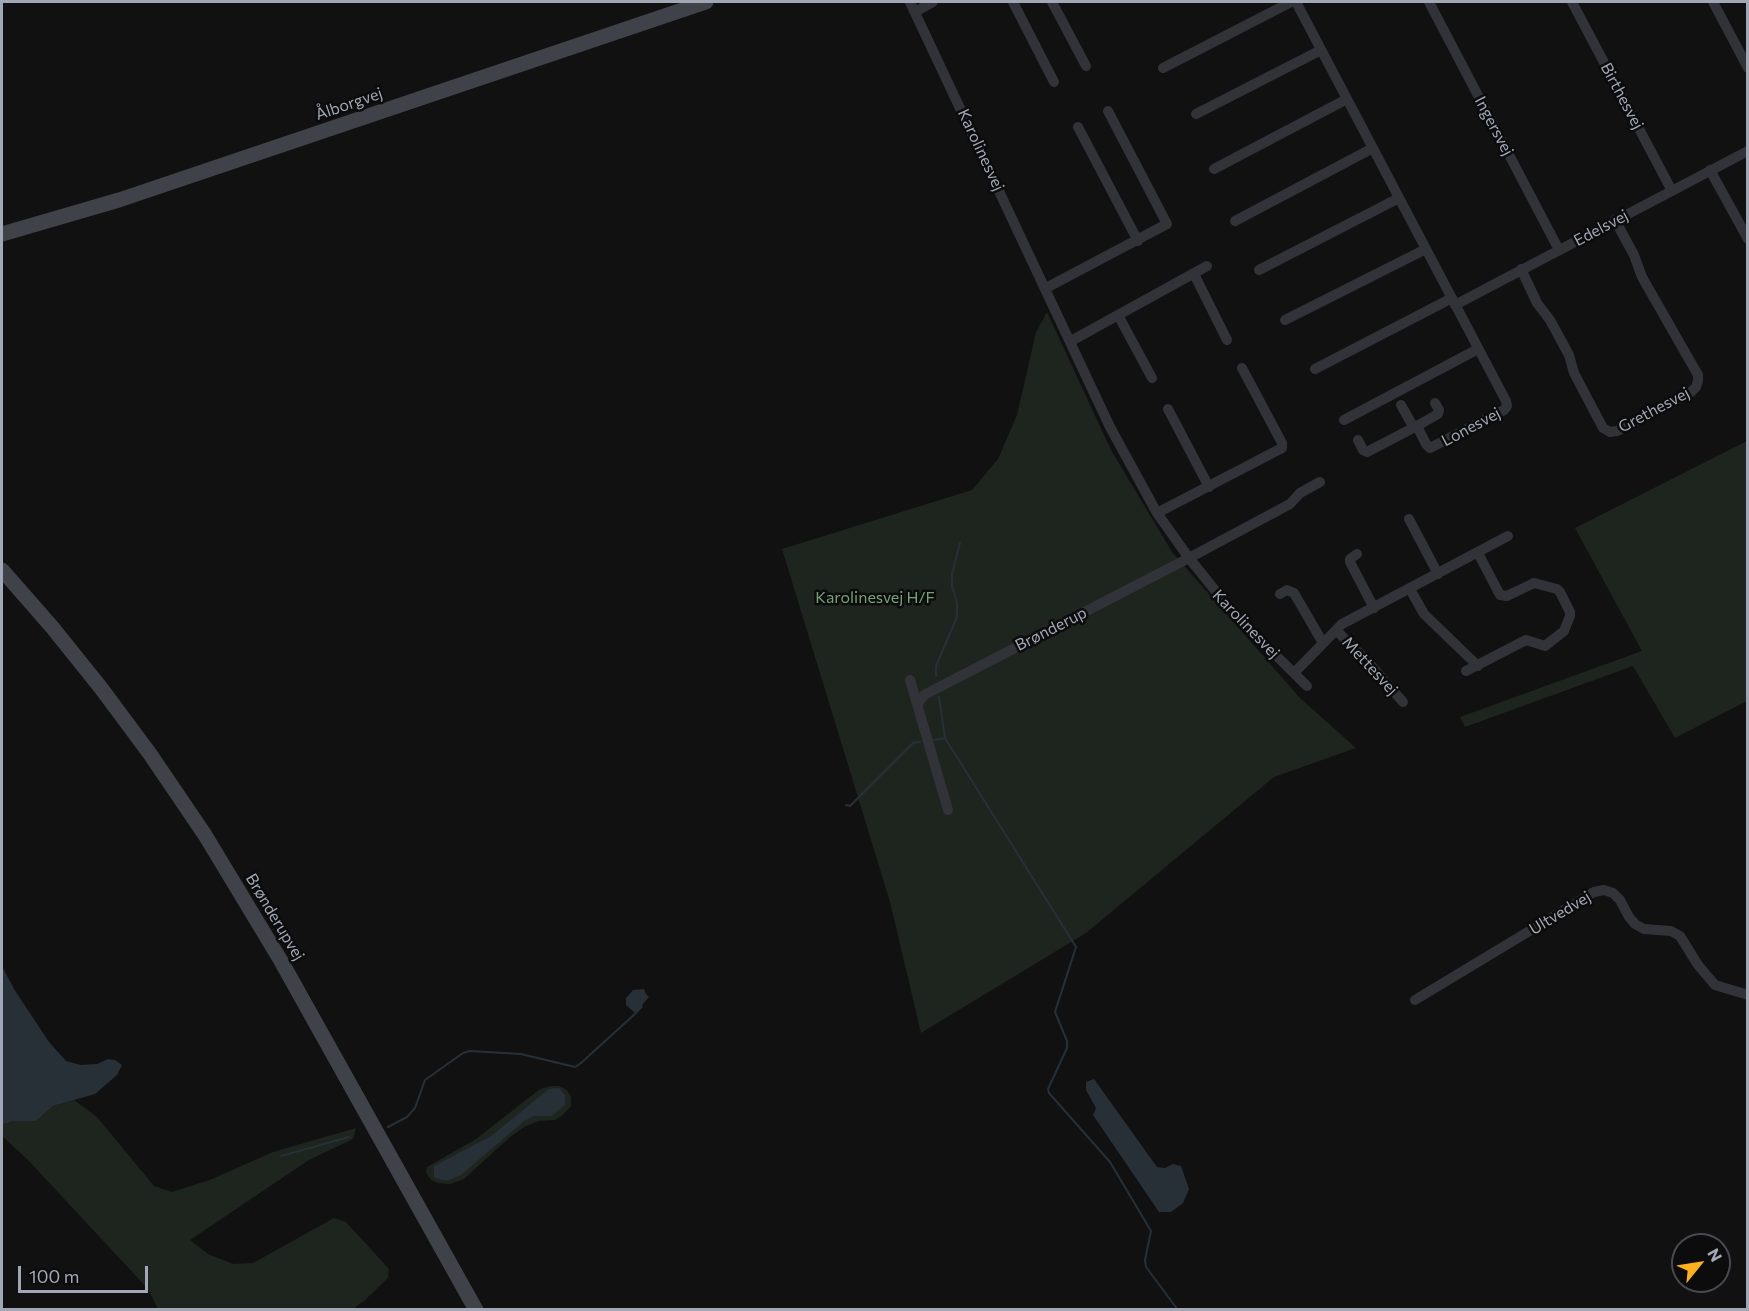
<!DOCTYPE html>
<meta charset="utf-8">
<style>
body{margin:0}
#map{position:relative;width:1749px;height:1311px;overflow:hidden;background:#111112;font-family:Commissioner,sans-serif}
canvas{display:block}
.frame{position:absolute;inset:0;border:3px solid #a1a7b4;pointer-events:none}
.north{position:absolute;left:1671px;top:1233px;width:60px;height:60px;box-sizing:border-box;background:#0c0c0d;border:2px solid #484a50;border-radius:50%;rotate:60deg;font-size:16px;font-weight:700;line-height:24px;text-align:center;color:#a1a7b4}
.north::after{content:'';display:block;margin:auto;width:21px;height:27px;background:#fdb01e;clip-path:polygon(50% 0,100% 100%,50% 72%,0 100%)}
.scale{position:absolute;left:18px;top:1266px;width:130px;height:27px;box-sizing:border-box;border:3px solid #a1a7b4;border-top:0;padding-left:8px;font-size:18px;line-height:21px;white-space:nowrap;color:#a1a7b4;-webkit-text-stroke:4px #0c0c0d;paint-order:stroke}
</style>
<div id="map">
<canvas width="1749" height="1311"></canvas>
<div class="frame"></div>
<div class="north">N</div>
<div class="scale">100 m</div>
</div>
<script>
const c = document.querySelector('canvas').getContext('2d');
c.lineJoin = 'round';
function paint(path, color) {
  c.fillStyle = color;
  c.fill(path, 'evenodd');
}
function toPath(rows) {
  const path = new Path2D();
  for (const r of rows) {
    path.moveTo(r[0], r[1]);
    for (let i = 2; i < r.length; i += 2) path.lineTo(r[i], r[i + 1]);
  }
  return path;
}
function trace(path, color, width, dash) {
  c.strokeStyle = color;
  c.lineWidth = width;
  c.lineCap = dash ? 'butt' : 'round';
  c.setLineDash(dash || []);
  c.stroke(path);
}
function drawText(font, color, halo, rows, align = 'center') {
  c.font = font + ' Commissioner,sans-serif';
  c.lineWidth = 5;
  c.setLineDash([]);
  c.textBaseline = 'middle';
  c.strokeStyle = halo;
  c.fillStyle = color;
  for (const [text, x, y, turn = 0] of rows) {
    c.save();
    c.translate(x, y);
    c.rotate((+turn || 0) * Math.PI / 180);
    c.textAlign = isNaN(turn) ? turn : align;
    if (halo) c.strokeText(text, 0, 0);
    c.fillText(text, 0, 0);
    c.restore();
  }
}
paint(toPath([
 [1047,312,1111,450,1172,552,1300,698,1356,748,1274,777,1086,933,921,1033,890,902,782,549,972,490,998,459,1017,415,1036,332],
 [1747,441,1747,701,1675,738,1633,666,1465,727,1460,717,1642,651,1575,528],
 [551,1086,559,1086,567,1090,571,1097,571,1106,562,1116,555,1120,539,1121,524,1127,510,1137,464,1179,450,1184,438,1183,431,1180,426,1172,427,1167,476,1139,540,1089],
 [74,1100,97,1117,154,1186,172,1192,212,1179,273,1152,356,1128,353,1139,309,1160,190,1240,208,1254,233,1264,253,1263,334,1218,346,1222,389,1269,388,1278,364,1301,353,1309,158,1309,148,1289,28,1160,2,1136,2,1122,4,1124,13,1121,36,1121,53,1106]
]), '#1d251e');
paint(toPath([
 [2,966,14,989,49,1042,66,1061,81,1065,97,1064,108,1059,115,1060,122,1065,117,1075,95,1094,53,1106,36,1121,13,1121,4,1124,2,1122],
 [644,989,646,994,649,997,642,1005,643,1007,636,1014,626,1005,626,998,633,990],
 [1094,1079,1157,1167,1165,1168,1173,1164,1181,1166,1189,1189,1183,1203,1171,1212,1159,1212,1093,1115,1096,1108,1086,1090,1086,1082],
 [559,1088,565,1095,565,1105,551,1116,534,1116,524,1121,461,1175,449,1180,442,1180,434,1177,434,1166,491,1136,549,1089]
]), '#273037');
trace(toPath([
 [936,676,936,666,957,617,957,603,952,586,952,574,960,543],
 [939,697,945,738,1076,947,1055,1012,1067,1041,1067,1048,1048,1089,1049,1093,1110,1162,1151,1231,1145,1260,1146,1267,1178,1310],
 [934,740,945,738],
 [846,805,850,806,913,743,920,742],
 [388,1127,407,1117,415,1108,425,1080,463,1053,470,1051,521,1054,575,1067,581,1063,636,1013],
 [281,1156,349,1137]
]), '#273037', 2);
trace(toPath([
 [910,2,1110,427,1157,513,1189,558,1235,615,1307,686],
 [1013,2,1054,82],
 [1052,2,1086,66],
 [1296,2,1506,401,1507,406,1504,410,1430,448,1426,444,1417,426,1438,414,1439,410,1435,403],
 [1429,2,1559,250],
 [1572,2,1672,191],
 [1713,2,1748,68],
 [915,12,933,2],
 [1163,68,1291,2],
 [1196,114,1321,50],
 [1078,127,1138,241],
 [1214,169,1347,99],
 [1710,170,1748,239],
 [1235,221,1373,148],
 [1521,269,1537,303,1550,320,1569,355,1574,373,1603,428,1610,432,1617,431,1691,392,1696,387,1698,381,1698,375,1642,277,1634,255,1615,220],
 [1259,270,1399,198],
 [1194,274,1227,340],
 [1046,288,1167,224,1108,111],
 [1455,305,1748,151],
 [1118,315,1152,378],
 [1285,320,1426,249],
 [1071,341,1207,266],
 [1315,369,1452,298],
 [1401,405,1414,428],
 [1168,409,1209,487],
 [1344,420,1478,349],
 [1358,440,1363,450,1367,452,1417,426],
 [1157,513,1282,448,1282,443,1242,368],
 [1409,519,1438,574],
 [1357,554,1350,559,1350,562,1374,608],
 [1410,589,1424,614,1478,666],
 [1280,594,1287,590,1294,593,1323,643],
 [1336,630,1368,662,1403,702],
 [1466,671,1526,640,1545,646,1564,631,1570,616,1570,612,1560,592,1557,589,1534,583,1507,596,1500,595,1478,553],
 [1294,673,1342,624,1508,536],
 [910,680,948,810],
 [918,704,924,695,1189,558,1290,504,1300,493,1320,482],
 [1415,1000,1594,892,1604,890,1613,893,1620,900,1629,917,1635,924,1644,929,1671,931,1680,936,1698,965,1715,985,1748,995]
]), '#323338', 10);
trace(toPath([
 [2,234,119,200,706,2],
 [2,570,52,627,101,688,150,754,205,835,281,961,476,1310]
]), '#3f4248', 15);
drawText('16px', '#a1a7b4', '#0c0c0d', [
 ["Birthesvej",1622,96,62],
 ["Ålborgvej",349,104,-19],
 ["Ingersvej",1494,126,62],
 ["Karolinesvej",981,150,65],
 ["Edelsvej",1601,228,-28],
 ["Grethesvej",1654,410,-28],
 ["Lonesvej",1471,427,-28],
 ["Karolinesvej",1246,624,46],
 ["Brønderup",1051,629,-27],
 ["Mettesvej",1370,666,47],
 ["Ultvedvej",1560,913,-31],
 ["Brønderupvej",275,917,59]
]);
drawText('16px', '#77a179', '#0c0c0d', [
 ["Karolinesvej H/F",875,598]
]);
</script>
